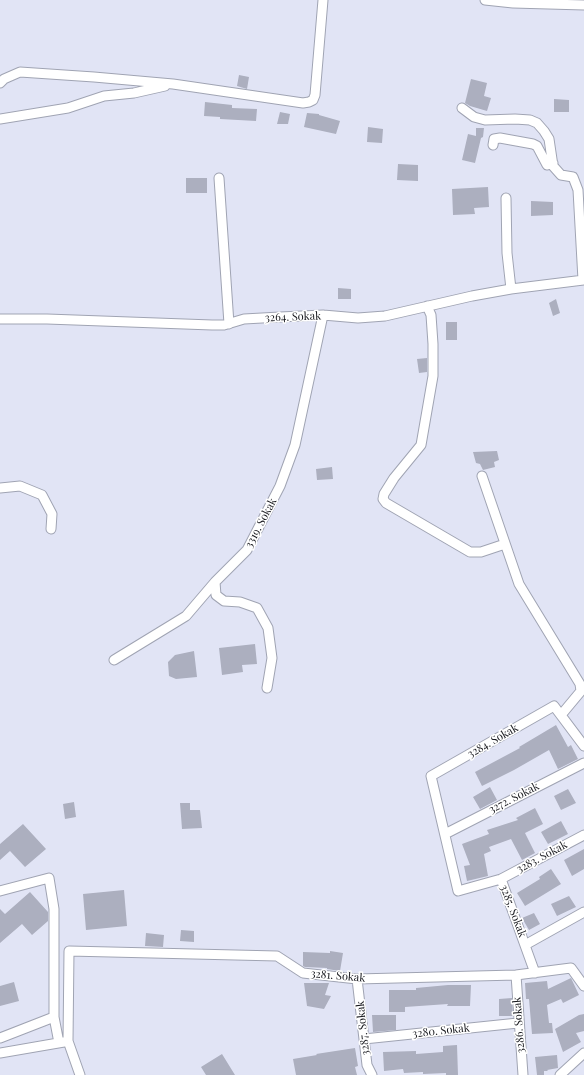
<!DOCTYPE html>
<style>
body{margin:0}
canvas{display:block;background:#e1e4f5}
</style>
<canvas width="584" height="1075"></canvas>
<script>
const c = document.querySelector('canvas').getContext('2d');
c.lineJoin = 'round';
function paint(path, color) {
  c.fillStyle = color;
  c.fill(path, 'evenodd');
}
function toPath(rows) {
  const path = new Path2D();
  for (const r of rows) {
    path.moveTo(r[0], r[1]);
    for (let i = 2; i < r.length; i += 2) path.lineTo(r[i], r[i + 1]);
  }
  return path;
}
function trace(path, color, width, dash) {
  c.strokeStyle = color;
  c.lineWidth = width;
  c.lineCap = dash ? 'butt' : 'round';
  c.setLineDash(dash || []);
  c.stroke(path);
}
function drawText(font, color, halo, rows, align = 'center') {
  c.font = font + ' "Playfair Display",serif';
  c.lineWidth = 3;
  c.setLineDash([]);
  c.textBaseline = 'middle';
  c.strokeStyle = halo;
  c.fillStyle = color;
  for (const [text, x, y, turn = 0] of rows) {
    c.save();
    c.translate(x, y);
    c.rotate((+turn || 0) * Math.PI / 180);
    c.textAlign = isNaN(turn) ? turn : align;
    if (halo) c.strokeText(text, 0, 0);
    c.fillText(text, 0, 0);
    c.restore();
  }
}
paint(toPath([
 [239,75,249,77,247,89,237,86],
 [471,79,487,83,484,96,491,98,487,111,470,106,465,103],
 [554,99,569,100,569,112,554,112],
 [205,102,232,105,232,108,257,109,256,121,220,119,220,117,204,116],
 [280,112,290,114,288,124,277,124],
 [307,113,319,114,319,115,340,121,336,134,304,127],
 [368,127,383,129,382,143,367,142],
 [476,128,484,128,483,137,481,138,475,163,462,160,468,134,476,136],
 [398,164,418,165,418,181,397,180],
 [186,178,207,178,207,193,186,193],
 [488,187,489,207,474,208,475,214,453,215,452,189],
 [531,201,553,202,553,215,531,216],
 [338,288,351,289,351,299,338,299],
 [556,299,560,313,553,316,549,303],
 [446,322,457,322,457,340,446,340],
 [427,358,427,372,419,373,417,359],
 [497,451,499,460,494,462,495,467,483,470,480,464,476,463,473,452],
 [332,467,333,479,317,480,316,469],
 [255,644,257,664,242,665,243,672,222,675,219,648],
 [194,651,197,677,176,679,169,676,168,662,175,655],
 [556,725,568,747,571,745,578,759,558,769,549,750,514,770,482,786,475,772,520,748,519,747],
 [490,787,497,800,480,809,473,797],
 [568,789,576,803,561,810,554,796],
 [74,802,76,817,65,819,63,804],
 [180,803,190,803,190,810,200,810,202,828,182,829],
 [535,808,543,824,525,833,535,853,522,860,511,839,489,847,491,851,484,854,488,876,467,881,464,866,470,865,462,844,489,834,487,830,518,820,516,818],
 [561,821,568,834,548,844,541,832],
 [23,824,46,849,25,867,10,851,0,860,0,844],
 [584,849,584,869,572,876,564,860],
 [551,869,561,884,525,906,517,893,540,879,539,877],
 [124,890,127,926,86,930,83,894],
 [30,892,48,912,48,921,32,935,22,924,0,943,0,909,5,914],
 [569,896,576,907,557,916,551,904],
 [534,913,540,924,529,930,522,918],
 [181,930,194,931,194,942,180,941],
 [146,933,164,935,163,947,145,946],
 [330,951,343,953,340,971,327,969,327,968,305,967,303,966,303,952,330,953],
 [571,978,579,995,563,1003,561,999,547,1005,549,1023,552,1023,553,1033,532,1034,529,999,526,999,525,983,547,981,548,989],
 [14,982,19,1001,0,1006,0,986],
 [304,983,329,983,325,995,331,996,324,1009,307,1006],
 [448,985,471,985,470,1006,447,1006,448,1004,405,1007,405,1012,389,1012,389,990,416,990,416,988],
 [512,998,513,1016,499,1016,499,999],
 [584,1014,584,1031,576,1033,581,1042,563,1052,555,1029,579,1015],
 [372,1015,396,1015,396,1030,373,1032],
 [457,1045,458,1075,446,1075,446,1073,423,1074,423,1072,404,1073,403,1069,384,1071,383,1052,416,1051,416,1054,443,1052,443,1046],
 [355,1048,358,1066,355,1067,357,1075,296,1075,293,1059,317,1055,316,1054],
 [222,1054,235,1075,206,1075,201,1067],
 [557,1055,558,1068,547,1070,548,1071,544,1071,544,1075,537,1075,535,1057]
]), '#acafbf');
const minor = toPath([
 [485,0,513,3,584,5],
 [0,83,4,79,20,72,94,77,173,84,303,103,309,102,313,100,315,95,323,0],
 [462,108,474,117,485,120,515,119,530,120,537,123,544,131,549,139,553,166,561,175,573,177,578,190,583,280],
 [0,119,68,108,104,96,134,93,165,86],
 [493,145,494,139,500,138,533,144,537,146,547,165,553,163],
 [219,178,229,324],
 [506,198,507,253,511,289],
 [427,306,431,315,433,344,433,376,421,445,394,478,384,494,383,499,386,503,470,552,481,552,505,544],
 [0,319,47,319,212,325,224,325,244,319,280,317,323,315,358,318,385,316,472,296,511,289,584,280],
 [482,476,519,584,580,684,581,691,561,715],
 [0,488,20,486,42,495,52,514,51,529],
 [114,660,186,616,215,582],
 [267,688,272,658,268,628,257,608,240,602,224,601,216,595,215,582,247,550,280,486,295,445,323,315],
 [584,746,554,706,431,776,458,891,501,879,584,835],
 [445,834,584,763],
 [501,879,535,973],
 [0,891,49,878,54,909,54,1017,59,1043],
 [525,945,584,912],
 [516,975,523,1075],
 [357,979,367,1065,372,1075],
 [0,1038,54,1017],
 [364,1039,518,1023],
 [0,1053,64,1042],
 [80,1075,68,1041,69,951,277,956,303,973,357,979,516,975,571,968,584,986],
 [560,1075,584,1053]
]);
trace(minor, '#a0a4b3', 11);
trace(minor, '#fff', 9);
drawText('11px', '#16171c', '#fff', [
 ["3264. Sokak",293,317,-2],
 ["3319. Sokak",261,523,-62],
 ["3284. Sokak",493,741,-30],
 ["3272. Sokak",514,798,-27],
 ["3283. Sokak",542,857,-28],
 ["3285. Sokak",513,911,69],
 ["3281. Sokak",338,976,5],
 ["3286. Sokak",519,1025,-94],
 ["3287. Sokak",363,1028,-96],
 ["3280. Sokak",441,1031,-6]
]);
</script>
